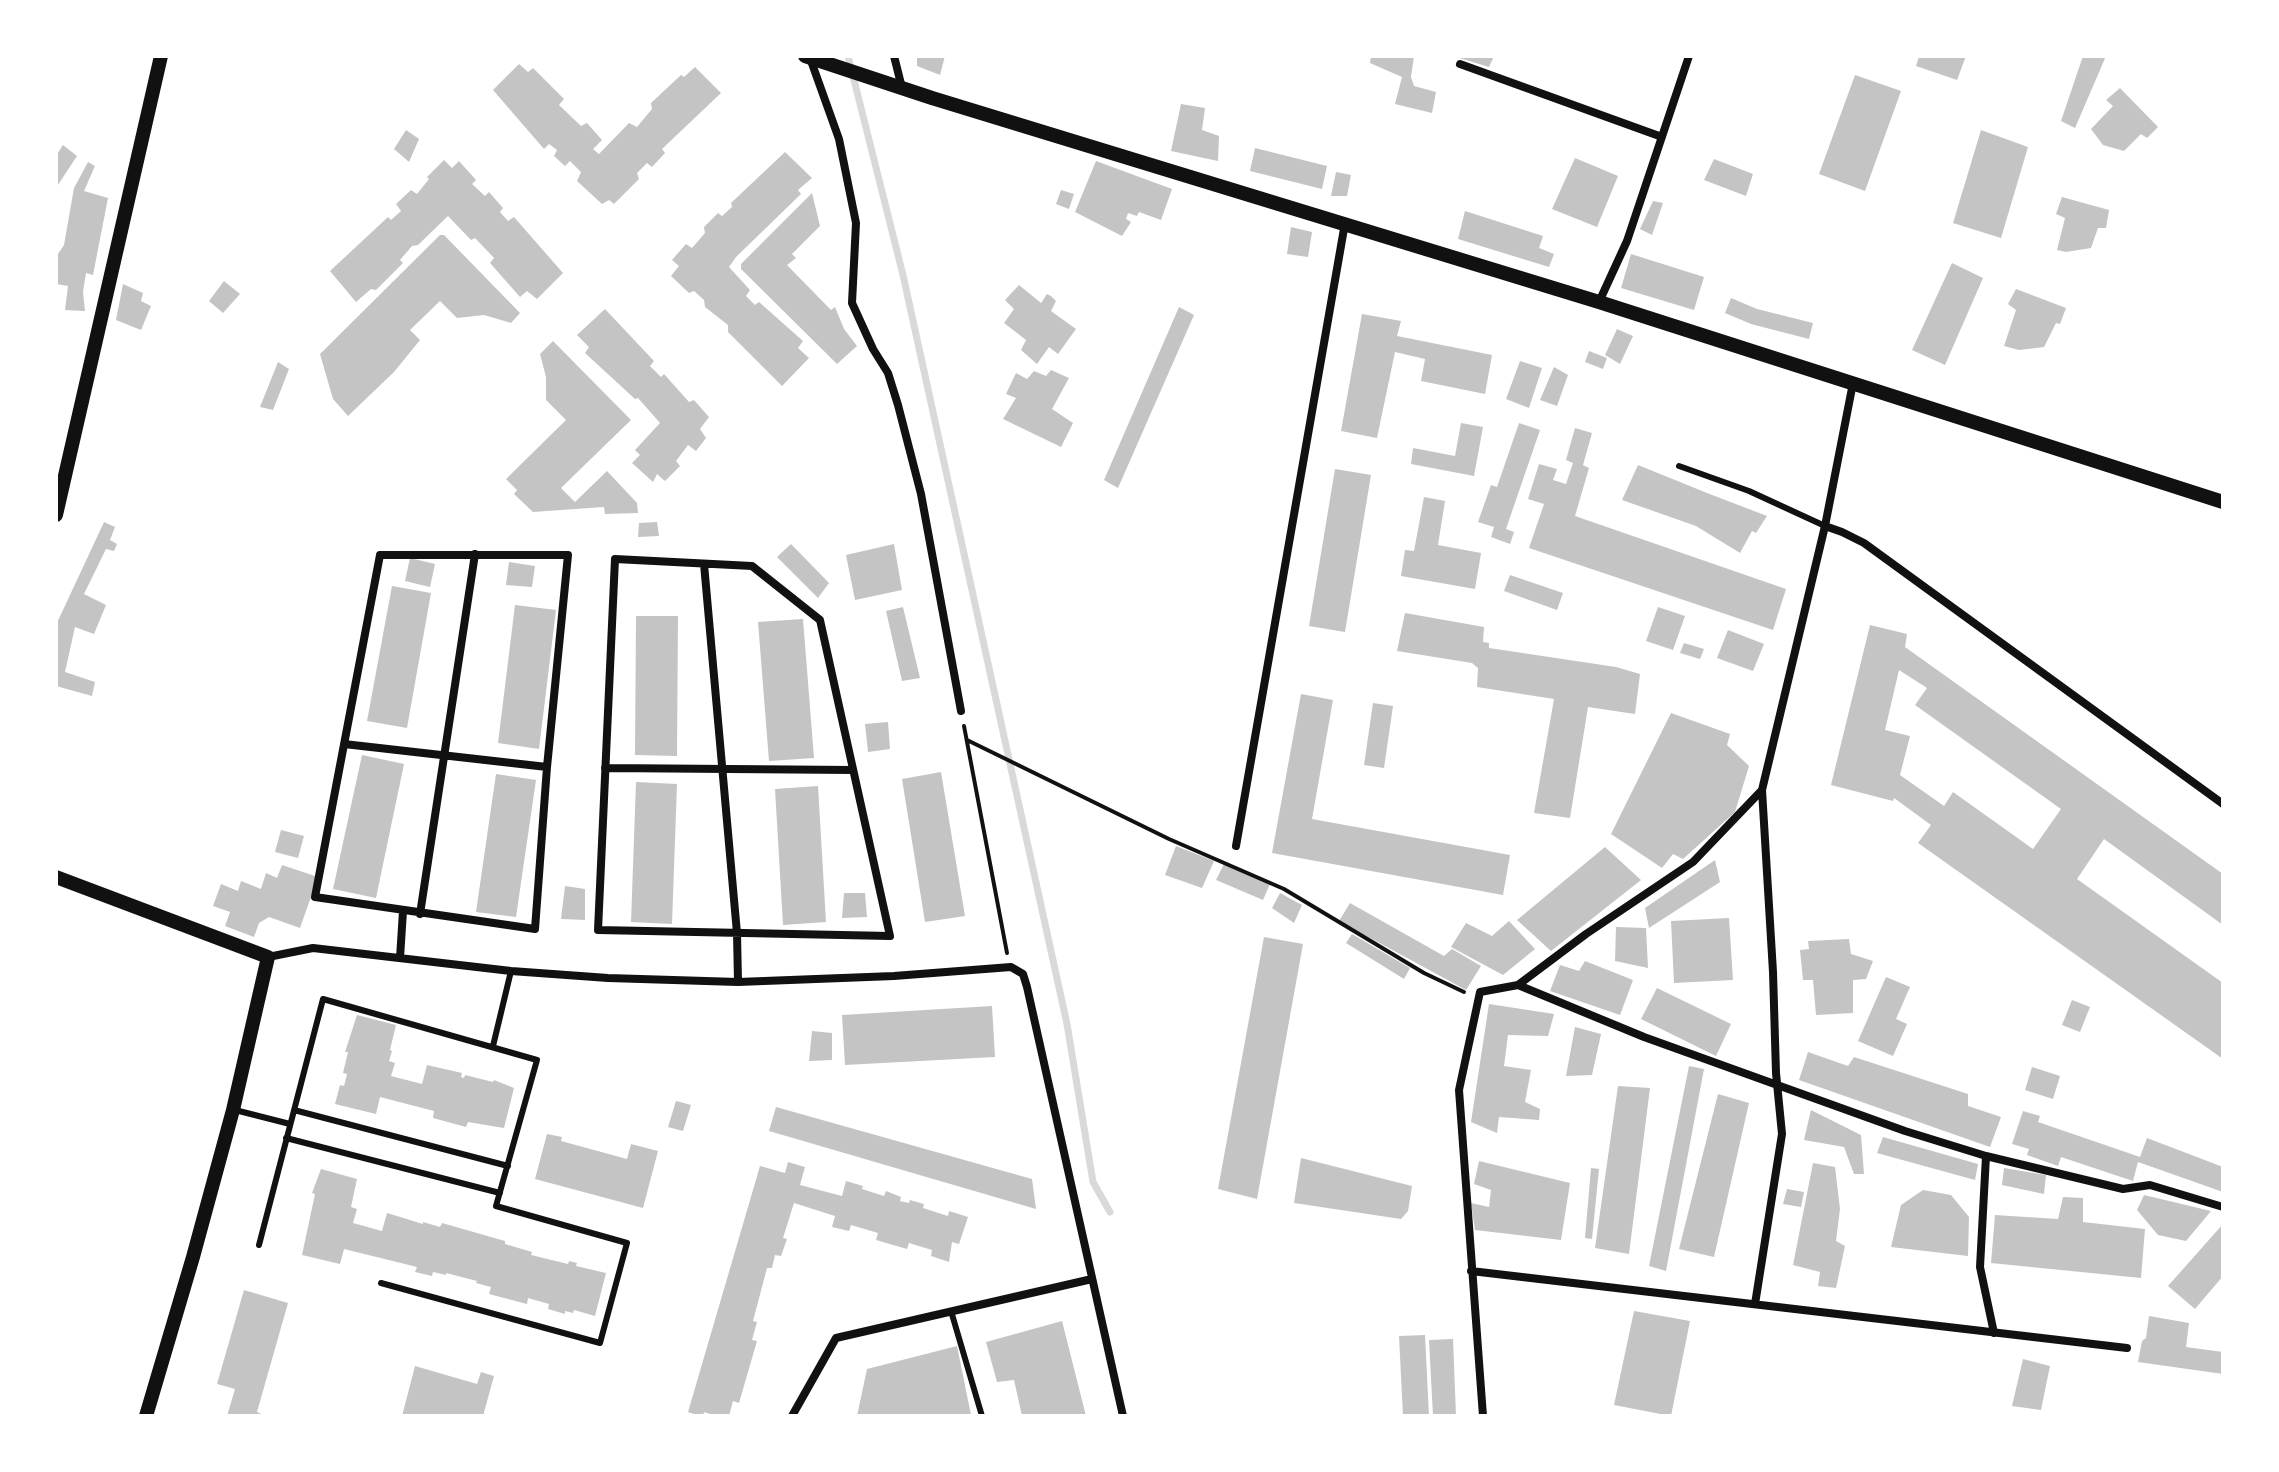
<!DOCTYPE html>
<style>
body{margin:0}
#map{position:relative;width:2279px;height:1472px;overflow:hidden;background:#fff;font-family:Literata,serif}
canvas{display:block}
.frame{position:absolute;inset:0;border:58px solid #fff;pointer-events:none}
</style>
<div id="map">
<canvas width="2279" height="1472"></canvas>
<div class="frame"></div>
</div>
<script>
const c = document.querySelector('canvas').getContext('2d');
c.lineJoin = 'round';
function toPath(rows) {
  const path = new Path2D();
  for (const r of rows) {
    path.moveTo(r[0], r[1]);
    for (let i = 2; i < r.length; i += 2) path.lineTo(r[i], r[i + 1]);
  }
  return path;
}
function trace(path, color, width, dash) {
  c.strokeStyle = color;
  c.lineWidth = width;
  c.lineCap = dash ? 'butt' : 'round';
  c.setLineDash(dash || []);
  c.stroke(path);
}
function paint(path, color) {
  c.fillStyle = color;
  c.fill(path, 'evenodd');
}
trace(toPath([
 [848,56,903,275,1067,1024,1093,1182,1110,1212]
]), '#d9d9d9', 7);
paint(toPath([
 [917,56,945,56,940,75,917,66],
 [1371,56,1414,56,1411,77,1414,86,1436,92,1432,113,1395,104,1402,77,1370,63],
 [1453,56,1494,56,1489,67],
 [1919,56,1966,56,1957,80,1916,66],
 [2083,56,2106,56,2075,128,2061,121],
 [519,64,528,72,533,68,564,99,559,105,581,126,587,123,602,140,593,149,599,154,629,123,637,127,652,109,651,103,681,75,684,77,695,67,721,93,662,149,665,153,652,167,647,163,637,173,639,179,614,204,609,200,602,204,577,181,581,172,570,161,565,166,554,156,557,150,549,144,544,149,493,90],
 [1855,75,1901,91,1865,191,1819,174],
 [2120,88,2158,127,2147,138,2141,134,2124,151,2103,145,2091,129,2113,106,2106,100],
 [1181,104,1205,108,1202,130,1219,136,1218,161,1171,151],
 [406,130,419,139,409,162,394,149],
 [1981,130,2028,147,2001,238,1953,223],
 [63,145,77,156,56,188,56,156],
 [1255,148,1327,166,1322,189,1250,171],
 [785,152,812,178,798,190,801,194,736,257,729,267,750,290,746,296,755,305,759,302,803,341,798,348,809,358,782,386,728,332,728,325,705,307,704,300,694,291,689,293,671,276,679,266,672,260,686,244,692,248,705,233,704,227,718,213,722,216,732,207,731,203],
 [1575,158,1618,176,1597,227,1552,209],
 [1714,159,1753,174,1746,196,1704,180],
 [444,160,452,168,459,161,476,180,472,184,485,196,489,192,503,208,500,212,508,221,514,217,563,273,537,299,527,291,520,297,490,263,494,258,475,238,471,240,448,216,418,245,412,246,400,260,403,263,376,290,371,289,356,302,330,271,388,217,391,220,401,211,396,204,411,190,417,194,429,179,427,177],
 [1096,161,1172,189,1161,220,1139,212,1137,216,1128,213,1126,219,1131,222,1122,236,1075,212],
 [88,162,95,166,84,191,108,198,93,275,86,273,83,292,85,311,65,310,68,286,56,284,56,257,64,245,74,188],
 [1336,172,1351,175,1347,196,1331,196],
 [1061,190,1074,194,1069,209,1056,204],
 [812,193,820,226,792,254,796,258,787,265,831,310,835,307,844,329,857,346,837,364,741,269,741,264],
 [2062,197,2109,210,2106,228,2098,228,2091,248,2066,252,2057,250,2065,218,2056,214],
 [1653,201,1663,203,1652,235,1640,229],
 [1465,211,1543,236,1539,248,1554,254,1549,267,1458,239],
 [1291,227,1312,232,1308,257,1287,254],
 [440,235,444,235,520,313,511,323,484,315,457,318,440,301,410,330,420,340,394,372,348,416,333,399,320,354],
 [1631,254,1704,277,1694,310,1621,288],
 [1952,263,1983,278,1945,365,1912,350],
 [224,281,240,294,223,313,209,301],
 [123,284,143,293,141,301,151,306,141,330,116,320],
 [1019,285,1041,303,1047,294,1051,296,1056,301,1051,311,1076,329,1058,354,1049,347,1037,364,1021,350,1026,340,1004,323,1014,309,1005,300],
 [2016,289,2066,308,2060,324,2056,323,2044,347,2019,350,2004,346,2016,310,2008,304],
 [1731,298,1757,309,1813,323,1809,339,1751,324,1725,313],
 [1179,307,1194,315,1118,488,1104,480],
 [605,309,654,361,650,366,661,377,664,374,689,402,694,400,709,417,700,429,706,438,696,451,688,445,676,461,680,466,665,481,657,474,653,482,632,463,640,455,635,450,660,423,638,398,635,399,585,353,589,347,577,335],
 [1362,314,1401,321,1397,336,1492,355,1485,394,1421,381,1425,359,1395,352,1377,438,1341,431],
 [1617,329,1633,336,1620,364,1605,355],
 [553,341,631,420,561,488,575,502,607,471,637,503,638,513,605,514,604,507,533,512,514,494,517,490,506,479,566,420,546,400,546,377,540,354],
 [1589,351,1607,358,1603,369,1585,362],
 [1520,361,1542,368,1529,408,1506,399],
 [278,362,289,369,273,410,260,407],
 [1554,367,1568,375,1557,406,1540,400],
 [1051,370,1069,378,1052,409,1073,423,1061,447,1003,419,1016,398,1006,394,1016,373,1027,379,1034,371,1046,376],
 [1461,423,1483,427,1474,476,1411,464,1413,448,1455,456],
 [1519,423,1540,430,1506,529,1514,532,1510,544,1491,537,1494,527,1478,522,1491,485,1497,487],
 [1575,428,1592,433,1583,465,1589,468,1575,516,1786,589,1773,630,1529,548,1544,504,1528,499,1539,464,1557,469,1553,480,1566,484,1573,463,1566,460],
 [1638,465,1707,493,1767,516,1756,533,1752,531,1740,553,1696,526,1622,500],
 [1335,469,1371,475,1345,632,1309,626],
 [1424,497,1445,501,1438,545,1481,553,1475,589,1401,576,1405,550,1414,551],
 [104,522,115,527,110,540,117,544,114,551,106,549,84,594,106,605,94,634,75,627,65,672,95,682,92,696,56,686,56,625],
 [657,522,659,536,638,537,639,523],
 [791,544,829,583,818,598,777,557],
 [894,544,902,590,855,600,846,555],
 [410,558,435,564,430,587,405,581],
 [509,562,535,566,532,587,506,585],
 [1510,575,1563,593,1557,610,1504,591],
 [392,586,431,593,407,728,367,721],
 [515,605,556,610,539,749,498,743],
 [903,607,920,678,902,681,886,611],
 [1658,607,1685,616,1673,650,1646,641],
 [1405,613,1484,627,1483,642,1489,643,1489,648,1616,667,1640,674,1635,714,1588,707,1570,818,1534,813,1554,699,1477,687,1478,668,1472,663,1397,651],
 [636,616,678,616,677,756,635,755],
 [803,619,814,758,769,761,758,622],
 [1870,625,1907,634,1905,647,2223,874,2223,925,2104,839,2077,879,2223,983,2223,1059,1918,843,1931,825,1894,798,1893,801,1831,785],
 [1899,670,1927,688,1915,705,2061,809,2033,849,1953,792,1944,806,1900,775,1910,736,1885,730],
 [1728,630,1764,644,1753,671,1717,658],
 [1684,643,1704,649,1700,659,1680,653],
 [1301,694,1333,700,1312,819,1510,855,1503,895,1272,853],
 [1373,703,1393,706,1384,768,1364,765],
 [1671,713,1730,734,1727,745,1749,766,1735,812,1683,859,1673,854,1662,868,1611,834],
 [888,722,890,749,868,752,865,724],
 [362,755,404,764,376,898,333,889],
 [941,772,965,916,925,922,902,779],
 [496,774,536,780,516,917,476,912],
 [636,782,677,784,672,924,631,922],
 [818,786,826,922,783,925,775,789],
 [281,830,304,836,298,858,275,852],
 [1176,846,1214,861,1202,888,1165,875],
 [1605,847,1641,880,1551,951,1517,920],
 [1715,860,1720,882,1649,928,1645,908],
 [1224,864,1270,884,1263,900,1216,880],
 [282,865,318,877,300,928,269,917,259,923,254,937,225,926,230,912,213,906,221,884,238,891,241,881,261,889,266,873,277,878],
 [565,886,585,889,585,920,561,919],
 [844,893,865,893,867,917,842,918],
 [1280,893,1302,905,1294,923,1272,908],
 [1350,903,1444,956,1452,949,1481,966,1466,990,1339,921],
 [1729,918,1733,980,1674,983,1671,921],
 [1509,921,1535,949,1503,975,1451,947,1466,923,1492,936],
 [1616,927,1646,928,1648,968,1615,961],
 [1352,934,1410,968,1404,979,1346,943],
 [1264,937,1303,944,1257,1199,1218,1189],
 [1849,939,1851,954,1873,961,1866,979,1853,980,1853,1013,1816,1015,1813,980,1803,980,1800,950,1809,949,1808,941],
 [1585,961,1633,980,1620,1015,1550,991,1560,965,1579,971],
 [1886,977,1910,987,1896,1019,1907,1024,1893,1056,1858,1041],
 [1657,988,1731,1024,1716,1056,1641,1019],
 [2072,1000,2090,1007,2080,1032,2062,1025],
 [1489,1004,1554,1014,1548,1036,1508,1035,1504,1066,1531,1070,1525,1102,1540,1109,1539,1120,1499,1117,1497,1133,1471,1122],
 [992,1006,995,1057,845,1065,842,1015],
 [357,1015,396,1025,390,1050,392,1051,389,1061,395,1063,391,1076,422,1084,427,1065,462,1073,461,1077,464,1078,465,1075,493,1082,494,1080,514,1088,504,1128,468,1122,466,1127,433,1118,434,1111,380,1097,376,1114,335,1104,340,1085,344,1086,347,1074,343,1073,348,1052,345,1052],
 [1575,1027,1601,1034,1592,1075,1566,1076],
 [812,1031,832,1033,832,1060,809,1061],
 [1808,1052,1848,1066,1854,1057,1968,1094,1968,1106,2001,1117,1990,1147,1799,1080],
 [1689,1066,1704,1069,1666,1271,1649,1266],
 [2032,1067,2060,1076,2053,1099,2025,1090],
 [1618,1086,1650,1088,1629,1254,1595,1248],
 [1718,1094,1749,1103,1714,1257,1679,1249],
 [676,1101,691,1105,683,1131,668,1127],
 [776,1107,1032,1179,1036,1209,769,1131],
 [1811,1110,1861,1135,1864,1174,1854,1174,1844,1147,1804,1140],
 [2023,1111,2040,1116,2038,1122,2140,1157,2147,1138,2223,1167,2223,1192,2138,1162,2133,1181,2061,1157,2058,1166,2027,1155,2029,1149,2012,1144],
 [547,1134,562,1137,561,1141,627,1159,631,1144,658,1151,643,1208,535,1179],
 [1883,1137,1978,1164,1975,1180,1877,1153],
 [1301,1158,1412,1186,1408,1211,1401,1219,1294,1203],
 [1479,1161,1570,1183,1561,1240,1475,1230,1471,1203,1489,1207,1491,1190,1474,1184],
 [788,1162,805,1167,800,1185,842,1196,846,1181,863,1186,862,1189,884,1196,886,1191,901,1197,900,1201,909,1203,910,1200,924,1204,923,1208,948,1216,949,1211,968,1217,959,1244,952,1242,949,1262,931,1256,932,1250,909,1243,907,1249,876,1240,878,1233,851,1225,849,1231,832,1227,835,1216,794,1203,783,1238,787,1239,781,1256,775,1255,772,1268,767,1268,753,1321,757,1322,752,1340,757,1341,739,1403,733,1401,729,1416,710,1416,710,1414,704,1412,703,1416,700,1416,688,1412,760,1166,785,1173],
 [1813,1163,1835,1167,1840,1209,1836,1241,1845,1246,1836,1288,1818,1286,1820,1272,1793,1265],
 [1591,1168,1599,1169,1592,1239,1585,1238],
 [2004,1168,2046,1175,2044,1194,2002,1185],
 [321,1169,357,1179,351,1207,357,1209,353,1223,382,1231,387,1213,423,1224,423,1222,440,1227,442,1223,505,1241,505,1244,532,1252,531,1255,568,1264,569,1261,577,1263,576,1266,606,1273,595,1316,574,1310,573,1313,565,1311,565,1314,548,1309,549,1304,528,1298,527,1304,489,1294,491,1287,476,1283,477,1281,446,1273,446,1275,433,1272,432,1276,415,1272,417,1267,344,1249,340,1264,302,1255,315,1194,312,1193],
 [1787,1189,1804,1192,1801,1207,1783,1204],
 [1923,1190,1951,1195,1969,1217,1968,1256,1891,1247,1901,1205],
 [2144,1195,2211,1211,2186,1241,2158,1235,2137,1210],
 [2063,1197,2083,1198,2083,1222,2145,1229,2141,1278,1991,1263,1995,1215,2058,1219],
 [2223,1224,2223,1276,2195,1309,2168,1286],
 [244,1290,288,1303,257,1412,266,1416,227,1416,235,1389,217,1384],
 [1634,1311,1690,1321,1671,1416,1614,1405],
 [2149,1316,2189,1323,2186,1347,2223,1352,2223,1374,2138,1362,2142,1341,2146,1338],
 [1062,1321,1086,1416,1022,1416,1014,1380,997,1382,986,1342],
 [1425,1335,1429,1416,1403,1416,1399,1336],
 [1453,1339,1456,1416,1433,1416,1429,1340],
 [957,1346,971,1415,857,1416,867,1369],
 [2023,1359,2050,1366,2041,1410,2012,1406],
 [415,1366,477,1384,481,1372,494,1376,483,1416,402,1416]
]), '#c4c4c4');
trace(toPath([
 [964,726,1007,953],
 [967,740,1169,839,1284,889,1424,973,1464,992]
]), '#111', 4);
trace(toPath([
 [1679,466,1749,491,1825,526],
 [493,1046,511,971],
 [235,1110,290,1124],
 [294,1110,508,1166],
 [286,1138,500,1193],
 [259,1245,323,999,537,1060,496,1206,627,1243,600,1343,381,1283],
 [951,1311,982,1416]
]), '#111', 6);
trace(toPath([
 [894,56,902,88],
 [810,58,839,139,856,223,852,303,873,349,888,373,898,405,921,494,961,711],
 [1460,64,1662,137],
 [1599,302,1627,241,1689,56],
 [1825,526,1842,532,1864,543,2223,804],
 [380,555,568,555,547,767,535,929,315,897,380,555],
 [615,559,752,566,820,620,890,936,598,930,615,559],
 [704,564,737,933,738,982],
 [344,744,547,767],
 [605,768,853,770],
 [1236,846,1345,223],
 [420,914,475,554],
 [268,957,313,948,511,971,608,978,738,982,894,976,1011,967,1023,974,1027,987,1123,1416],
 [400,958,403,911],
 [1518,985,1644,1037,1905,1131,1986,1156,2123,1189,2150,1185,2223,1207],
 [1986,1156,1980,1267,1994,1333],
 [1471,1271,2127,1348],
 [1755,1304,1782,1134,1776,1073,1773,972,1762,790],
 [792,1416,836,1338,1092,1279],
 [1483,1416,1459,1090,1480,992,1518,985,1586,934,1693,862,1762,790,1825,526,1853,383]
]), '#111', 8);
trace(toPath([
 [805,56,932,98,1599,302,2223,502],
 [56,515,161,56],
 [56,877,268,957,233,1110,193,1257,146,1416]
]), '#111', 14);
</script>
